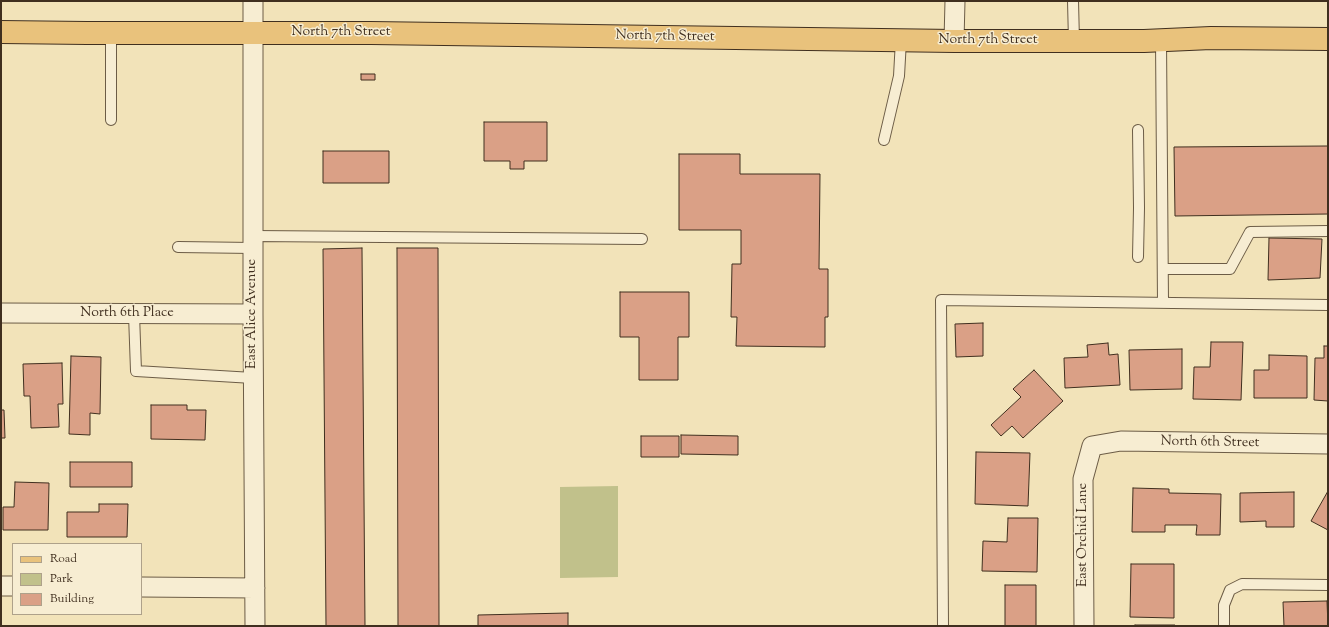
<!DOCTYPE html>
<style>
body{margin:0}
#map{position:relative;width:1329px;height:627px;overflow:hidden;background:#f2e3b9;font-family:"Sorts Mill Goudy",serif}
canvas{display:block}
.frame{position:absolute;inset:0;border:2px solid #402f1f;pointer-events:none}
.legend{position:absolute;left:12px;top:543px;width:130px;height:72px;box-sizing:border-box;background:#f7edd2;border:1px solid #aea18a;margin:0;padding:5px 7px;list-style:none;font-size:12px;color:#402f1f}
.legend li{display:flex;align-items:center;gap:8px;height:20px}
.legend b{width:20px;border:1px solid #aea18a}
</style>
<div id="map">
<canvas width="1329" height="627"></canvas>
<div class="frame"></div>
<ul class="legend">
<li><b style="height:5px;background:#e9c27c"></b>Road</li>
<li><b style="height:11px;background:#c1c18b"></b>Park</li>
<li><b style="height:11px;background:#daa086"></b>Building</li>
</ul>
</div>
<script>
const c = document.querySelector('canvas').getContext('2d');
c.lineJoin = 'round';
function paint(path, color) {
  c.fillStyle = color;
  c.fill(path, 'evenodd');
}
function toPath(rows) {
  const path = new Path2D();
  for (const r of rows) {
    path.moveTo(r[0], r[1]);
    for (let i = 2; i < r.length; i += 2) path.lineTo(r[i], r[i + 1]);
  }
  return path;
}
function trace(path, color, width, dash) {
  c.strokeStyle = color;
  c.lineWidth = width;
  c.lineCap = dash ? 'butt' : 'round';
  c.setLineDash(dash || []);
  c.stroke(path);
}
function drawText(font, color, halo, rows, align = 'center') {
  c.font = font + ' "Sorts Mill Goudy",serif';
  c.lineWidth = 3;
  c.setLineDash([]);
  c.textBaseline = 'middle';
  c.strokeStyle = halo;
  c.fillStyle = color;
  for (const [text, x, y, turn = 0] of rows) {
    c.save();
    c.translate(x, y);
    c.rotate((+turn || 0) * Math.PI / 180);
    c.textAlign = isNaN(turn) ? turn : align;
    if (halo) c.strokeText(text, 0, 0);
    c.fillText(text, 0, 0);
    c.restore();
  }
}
paint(toPath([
 [618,486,618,577,560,578,560,487]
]), '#c1c18b');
const building = toPath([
 [361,74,375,74,375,80,361,80,361,74],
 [484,122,547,122,547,161,524,161,524,169,510,169,510,161,484,161,484,122],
 [1328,146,1328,214,1175,216,1174,147,1328,146],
 [323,151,389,151,389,183,323,183,323,151],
 [679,154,740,154,740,174,820,174,819,269,828,269,828,317,825,317,825,347,736,346,737,317,731,317,732,264,741,264,741,230,679,230,679,154],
 [1269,238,1322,239,1320,278,1268,280,1269,238],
 [362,248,365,626,326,626,323,249,362,248],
 [397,248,438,248,439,626,398,626,397,248],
 [620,292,689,292,689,337,678,337,678,380,639,380,639,337,620,337,620,292],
 [983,323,983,356,956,357,955,324,983,323],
 [1211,342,1243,342,1241,400,1193,399,1194,367,1210,367,1211,342],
 [1108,343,1109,355,1118,354,1120,385,1065,388,1064,358,1088,357,1087,345,1108,343],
 [1324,346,1328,346,1328,401,1314,400,1315,358,1324,358,1324,346],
 [1182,349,1182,389,1130,390,1129,350,1182,349],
 [1269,355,1307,356,1307,398,1254,398,1254,370,1269,370,1269,355],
 [71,356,101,357,100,414,90,413,90,435,69,434,71,356],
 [62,363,63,404,58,404,59,427,31,428,30,396,24,396,23,364,62,363],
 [1034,370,1063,401,1023,438,1012,426,1001,436,991,425,1021,397,1013,389,1034,370],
 [151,405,187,405,187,410,206,410,205,440,151,439,151,405],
 [1,410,4,410,5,438,1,438,1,410],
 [681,435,738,436,738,455,681,454,681,435],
 [641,436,679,436,679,457,641,457,641,436],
 [976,452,1030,453,1028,506,975,504,976,452],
 [70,462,132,462,132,487,70,487,70,462],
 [15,482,49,483,48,530,3,530,3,507,14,507,15,482],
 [1133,488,1169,489,1169,493,1221,494,1220,535,1196,535,1197,525,1165,525,1165,532,1132,532,1133,488],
 [1328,491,1328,530,1311,521,1328,491],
 [1294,492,1294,527,1266,527,1266,521,1240,522,1240,493,1294,492],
 [99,504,128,504,127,537,67,537,67,512,99,512,99,504],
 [1008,518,1038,518,1037,572,982,571,983,541,1007,542,1008,518],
 [1131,564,1174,564,1174,618,1130,617,1131,564],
 [1005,585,1036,585,1036,626,1005,626,1005,585],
 [1327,601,1328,626,1284,626,1283,602,1327,601],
 [568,613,568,626,478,626,478,615,568,613],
 [1135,625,1175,625,1175,626,1135,626,1135,625]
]);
paint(building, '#daa086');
trace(building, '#402f1f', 1);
const lane = toPath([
 [1073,1,1074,41],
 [111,33,111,120],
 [1161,40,1163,303],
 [884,140,899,76,901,40],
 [253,236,642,239],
 [178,247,253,248],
 [1138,257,1139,208,1138,130],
 [1163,269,1230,269,1250,232,1328,231],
 [134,314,136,371,253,378],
 [943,626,941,300,1328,305],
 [1224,626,1224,605,1230,590,1242,584,1328,585]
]);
const street = toPath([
 [253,1,253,314,255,626],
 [954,41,955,1],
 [1,313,253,314],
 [1,586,13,586],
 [141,587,255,588],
 [1084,626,1083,479,1092,446,1121,441,1328,444]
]);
const primary = toPath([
 [1,32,87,33,371,33,954,41,1144,41,1211,38,1328,39]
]);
trace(lane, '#6c5c46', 12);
trace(street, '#6c5c46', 21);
trace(primary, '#402f1f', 24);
trace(lane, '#f7edd2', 10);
trace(street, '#f7edd2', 19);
trace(primary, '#e9c27c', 22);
drawText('14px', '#402f1f', '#f7edd2', [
 ["North 7th Street",341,33],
 ["North 7th Street",665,37,1],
 ["North 7th Street",988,41],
 ["North 6th Place",127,314],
 ["East Alice Avenue",253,314,-90],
 ["North 6th Street",1210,443,1],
 ["East Orchid Lane",1084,535,-90]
]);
</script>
